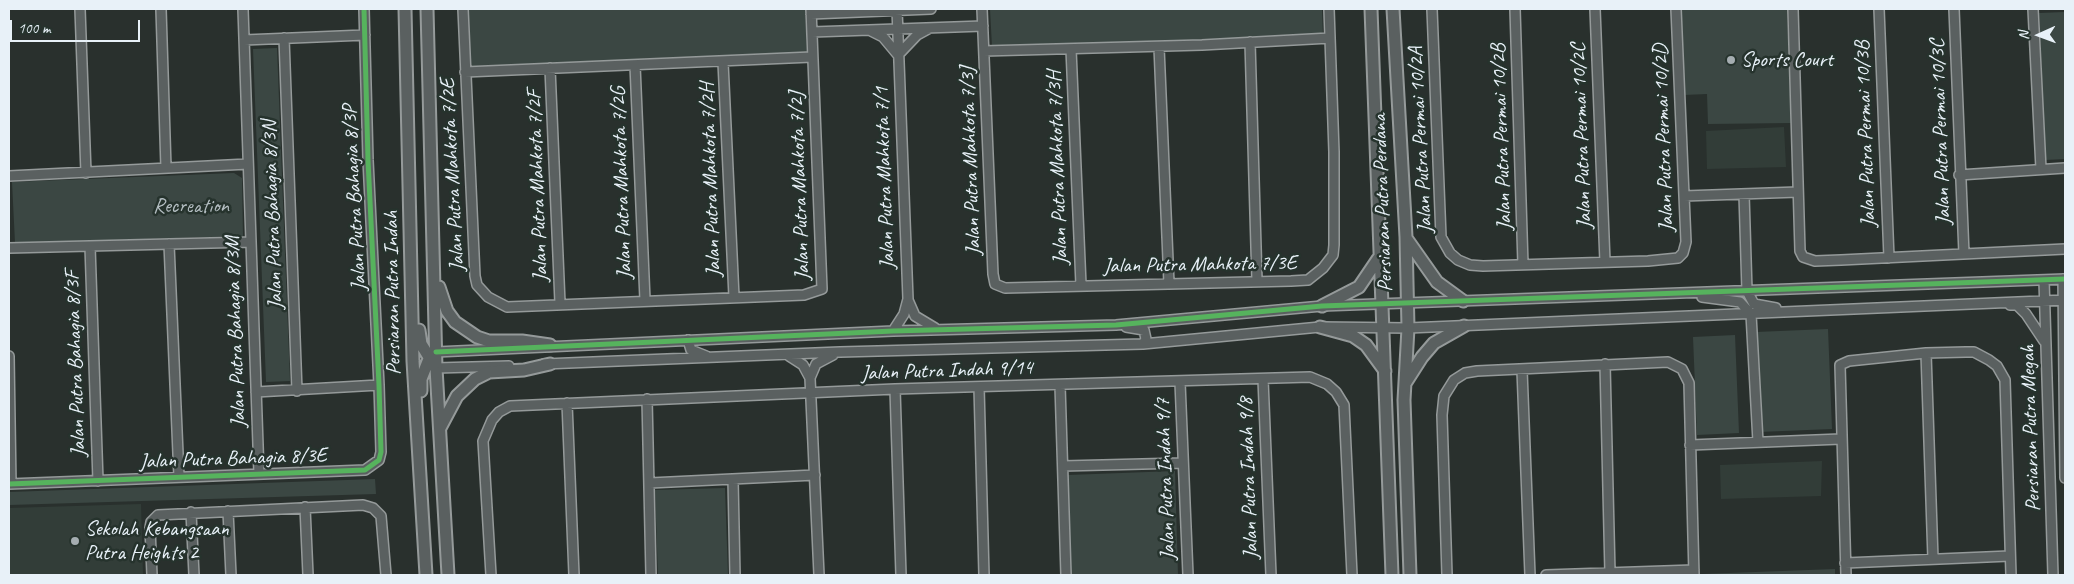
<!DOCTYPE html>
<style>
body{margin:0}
#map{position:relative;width:2074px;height:584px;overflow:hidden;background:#29302d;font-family:Caveat,sans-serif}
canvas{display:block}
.frame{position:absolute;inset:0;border:10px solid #e8f1f8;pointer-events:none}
.north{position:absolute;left:2014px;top:10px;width:50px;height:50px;-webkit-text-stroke:4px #26332d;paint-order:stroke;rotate:268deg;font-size:14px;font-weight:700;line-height:20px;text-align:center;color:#e8f1f8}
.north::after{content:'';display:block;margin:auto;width:18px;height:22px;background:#e8f1f8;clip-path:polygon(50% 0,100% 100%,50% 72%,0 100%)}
.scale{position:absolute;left:10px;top:20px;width:130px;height:22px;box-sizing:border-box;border:2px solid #e8f1f8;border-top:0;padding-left:6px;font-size:15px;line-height:18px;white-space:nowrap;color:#e8f1f8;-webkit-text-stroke:4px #26332d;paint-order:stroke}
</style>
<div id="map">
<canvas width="2074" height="584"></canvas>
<div class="frame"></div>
<div class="north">N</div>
<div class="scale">100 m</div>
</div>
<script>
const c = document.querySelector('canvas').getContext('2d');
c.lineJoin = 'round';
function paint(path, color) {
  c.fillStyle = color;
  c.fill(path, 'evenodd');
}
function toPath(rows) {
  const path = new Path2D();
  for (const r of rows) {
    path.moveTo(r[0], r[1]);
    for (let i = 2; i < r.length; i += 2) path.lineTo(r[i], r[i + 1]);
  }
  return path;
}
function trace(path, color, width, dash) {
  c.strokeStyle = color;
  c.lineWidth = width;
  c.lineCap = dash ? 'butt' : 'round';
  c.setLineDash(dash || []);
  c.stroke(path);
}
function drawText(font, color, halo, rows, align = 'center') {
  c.font = font + ' Caveat,sans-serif';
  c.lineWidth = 5;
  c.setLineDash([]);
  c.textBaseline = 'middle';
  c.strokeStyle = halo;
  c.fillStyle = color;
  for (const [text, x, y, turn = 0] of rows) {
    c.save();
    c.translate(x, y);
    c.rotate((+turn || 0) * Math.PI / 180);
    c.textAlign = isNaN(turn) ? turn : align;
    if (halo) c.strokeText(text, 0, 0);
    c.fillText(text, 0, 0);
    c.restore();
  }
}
paint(toPath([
 [1784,127,1786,167,1707,169,1706,131],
 [1822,461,1821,496,1721,499,1720,465],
 [141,504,143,575,9,575,9,508]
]), '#323d38');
paint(toPath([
 [467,9,805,9,807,54,469,70],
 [990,9,1322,9,1323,37,1159,46,992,47],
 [1681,9,1787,9,1791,123,1708,124,1707,94,1684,95],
 [2065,12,2065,159,2045,160,2039,13],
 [277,48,290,381,266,382,253,49],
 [234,173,242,178,243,236,15,243,12,182],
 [1828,329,1832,429,1759,432,1756,332],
 [1735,335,1739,433,1697,435,1693,337],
 [1175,471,1178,575,1071,575,1068,475],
 [375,479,376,494,9,505,9,492],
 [725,488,728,575,658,575,655,490],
 [1835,569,1835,575,1702,575,1702,574]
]), '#3b4743');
const minor = toPath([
 [80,9,86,173],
 [161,9,166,168],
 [243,9,259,474],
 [463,9,475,276,477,285,488,297,507,307,804,295,822,289,811,9],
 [982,9,993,274,995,284,1005,288,1291,281,1308,280,1323,268,1333,255,1334,245,1334,152,1329,9],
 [1432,9,1441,237,1450,253,1458,260,1470,265,1483,266,1648,261,1678,258,1683,253,1686,242,1676,9],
 [1515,9,1523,265],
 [1595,9,1605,262],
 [1793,9,1800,251,1803,257,1815,261,1841,260,2065,249],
 [1879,9,1889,258],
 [1954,9,1964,254],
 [2033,9,2041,169],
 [811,14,931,9],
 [871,31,883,37,898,55],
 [812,32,983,26],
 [284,38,297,391],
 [244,40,365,35],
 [1250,42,1257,281],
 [1159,47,1169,284],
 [1071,49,1081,285],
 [984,51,1202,45,1330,38],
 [898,55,917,35,928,29],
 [723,62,734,297],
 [635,65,645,300],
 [550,68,560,303],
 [465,72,812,57],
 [1959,175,2065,168],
 [9,176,248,164],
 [1744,194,1747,291,1754,304,1776,308],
 [1684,196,1798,192],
 [169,244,179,477],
 [90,246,98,481],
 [9,248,251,242],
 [2063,279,2065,478],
 [2044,280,2053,575],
 [1702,297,1740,302,1751,314],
 [908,300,915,316,935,328],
 [2010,305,2017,305,2026,314,2044,341],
 [1751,314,1758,442],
 [1126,327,1144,330,1146,339,1143,344],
 [893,331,904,314,908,299,897,9],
 [688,340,691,350,706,356],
 [436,352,893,331,1116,325,1322,306,2065,279],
 [1926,353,1933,559],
 [9,356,11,484],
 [789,356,803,365,810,378,819,575],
 [544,364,840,352,1143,344,1320,327,1408,328,2065,300],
 [1605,364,1610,573],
 [436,368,509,366],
 [1522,370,1530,575],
 [810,378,816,364,833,355],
 [1263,379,1271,575],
 [1180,382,1188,575],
 [1060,385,1066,575],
 [979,387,984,575],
 [895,389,901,575],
 [256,392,379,385],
 [647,399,651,575],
 [567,403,574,575],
 [1690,445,1841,439],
 [1063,466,1182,463],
 [733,479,735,575],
 [650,483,815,475],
 [9,484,365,470,379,460,381,452,379,385,368,160,364,9],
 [305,507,308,575],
 [228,511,231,575],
 [191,512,194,575],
 [1845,563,2010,556],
 [152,575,150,528,151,522,158,515,363,505,373,508,381,516,386,575],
 [491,575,483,441,492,420,499,412,510,406,895,389,1310,377,1327,384,1336,392,1344,405,1352,575],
 [1447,575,1442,415,1444,396,1454,380,1465,373,1477,371,1668,362,1682,369,1689,383,1694,575],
 [1546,575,1694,570],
 [1846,575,1840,365,1849,361,1926,353,1966,352,1974,352,1989,360,1997,366,2005,380,2011,575]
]);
const major = toPath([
 [405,9,413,361,426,575],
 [427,9,436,368,448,575],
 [1371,9,1392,575],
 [1393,9,1406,237,1408,328,1404,400,1410,575],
 [1406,238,1437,282,1463,301],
 [439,287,447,311,455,322,477,337,489,341,522,341,550,345],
 [1322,306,1359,287,1378,259],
 [1320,327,1353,336,1366,345,1385,371],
 [419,330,421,344,434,365],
 [1406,382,1422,357,1434,343,1464,326],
 [421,391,421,379,429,359,436,352],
 [440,428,457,396,475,379,489,372,524,370,550,364]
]);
trace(minor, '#959a9a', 12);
trace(major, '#959a9a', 15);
trace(minor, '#5a6060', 9);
trace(major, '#5a6060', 11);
trace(toPath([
 [436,352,893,331,1116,325,1322,306,2065,279],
 [9,484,365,470,379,460,381,452,379,385,368,160,364,9]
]), '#56b35d', 5);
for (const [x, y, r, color] of [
 [1731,60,5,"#a5adb1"],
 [75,541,5,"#a5adb1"]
]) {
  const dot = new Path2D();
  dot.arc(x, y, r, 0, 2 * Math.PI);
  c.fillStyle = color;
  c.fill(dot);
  trace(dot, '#26332d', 2);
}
drawText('21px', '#e8f1f8', '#26332d', [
 ["Sports Court",1741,60],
 ["Sekolah Kebangsaan",85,529],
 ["Putra Heights 2",85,553]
], 'left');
drawText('21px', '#e8f1f8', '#26332d', [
 ["Jalan Putra Permai 10/3C",1941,132,-92],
 ["Jalan Putra Permai 10/3B",1866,134,-92],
 ["Jalan Putra Permai 10/2C",1582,136,-92],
 ["Jalan Putra Permai 10/2B",1502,137,-92],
 ["Jalan Putra Permai 10/2D",1664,138,-92],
 ["Jalan Putra Permai 10/2A",1421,140,-93],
 ["Jalan Putra Mahkota 7/3J",971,161,-92],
 ["Jalan Putra Mahkota 7/3H",1058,168,-92],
 ["Jalan Putra Mahkota 7/2E",453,175,-93],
 ["Jalan Putra Mahkota 7/1",885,178,-92],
 ["Jalan Putra Mahkota 7/2H",711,180,-92],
 ["Jalan Putra Mahkota 7/2G",622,183,-92],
 ["Jalan Putra Mahkota 7/2F",538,186,-92],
 ["Jalan Putra Mahkota 7/2J",800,186,-92],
 ["Jalan Putra Bahagia 8/3P",355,198,-93],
 ["Persiaran Putra Perdana",1383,203,-92],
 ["Jalan Putra Bahagia 8/3N",273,215,-92],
 ["Jalan Putra Mahkota 7/3E",1200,265,-1],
 ["Persiaran Putra Indah",393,293,-91],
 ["Jalan Putra Bahagia 8/3M",236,332,-92],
 ["Jalan Putra Bahagia 8/3F",76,364,-92],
 ["Jalan Putra Indah 9/14",947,371,-2],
 ["Persiaran Putra Megah",2031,428,-92],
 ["Jalan Putra Bahagia 8/3E",233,459,-2],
 ["Jalan Putra Indah 9/8",1249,478,-92],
 ["Jalan Putra Indah 9/7",1166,479,-92]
]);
drawText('21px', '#b5bfc3', '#26332d', [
 ["Recreation",191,206]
]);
</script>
